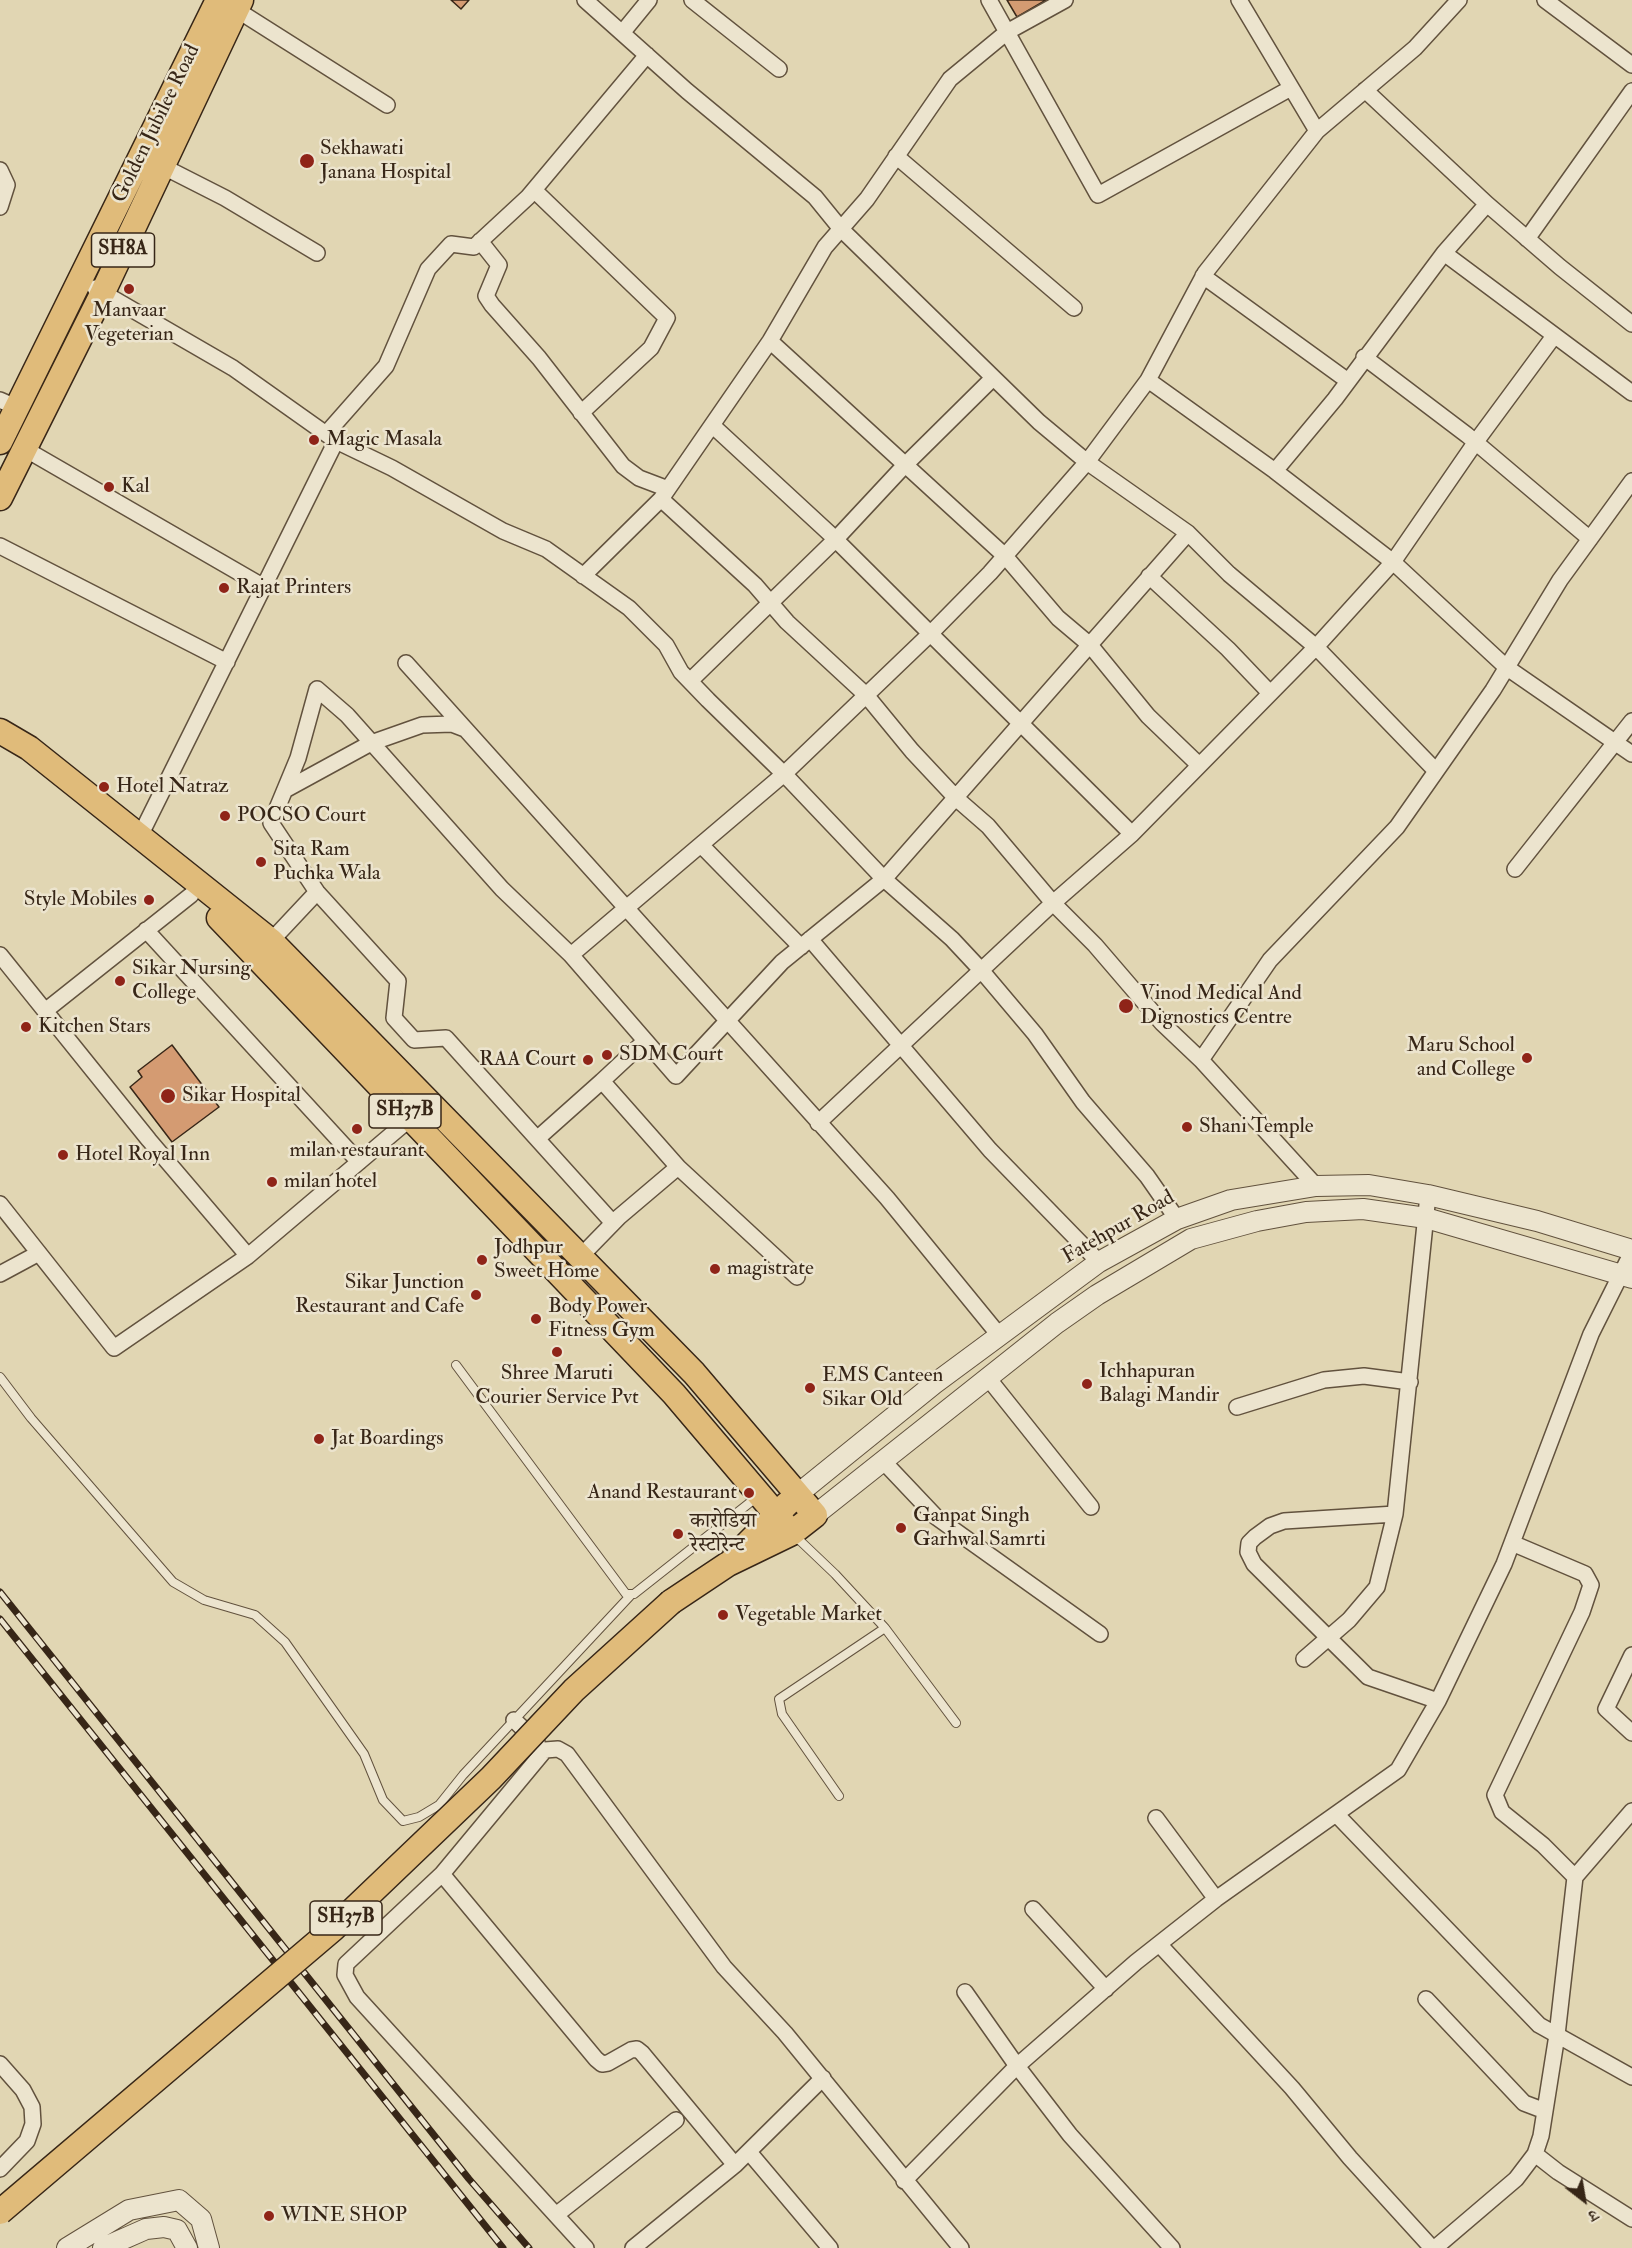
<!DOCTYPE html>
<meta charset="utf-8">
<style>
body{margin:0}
#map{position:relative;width:1632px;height:2248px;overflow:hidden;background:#e1d6b3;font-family:"IM FELL Double Pica","Noto Serif Devanagari",serif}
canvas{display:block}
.north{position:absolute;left:1554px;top:2170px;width:60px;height:60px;-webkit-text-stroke:4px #ece4ce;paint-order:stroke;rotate:149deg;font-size:16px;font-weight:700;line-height:24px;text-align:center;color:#372617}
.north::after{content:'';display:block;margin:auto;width:21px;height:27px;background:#372617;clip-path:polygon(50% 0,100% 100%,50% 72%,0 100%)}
</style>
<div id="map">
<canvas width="1632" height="2248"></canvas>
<div class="north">उ</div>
</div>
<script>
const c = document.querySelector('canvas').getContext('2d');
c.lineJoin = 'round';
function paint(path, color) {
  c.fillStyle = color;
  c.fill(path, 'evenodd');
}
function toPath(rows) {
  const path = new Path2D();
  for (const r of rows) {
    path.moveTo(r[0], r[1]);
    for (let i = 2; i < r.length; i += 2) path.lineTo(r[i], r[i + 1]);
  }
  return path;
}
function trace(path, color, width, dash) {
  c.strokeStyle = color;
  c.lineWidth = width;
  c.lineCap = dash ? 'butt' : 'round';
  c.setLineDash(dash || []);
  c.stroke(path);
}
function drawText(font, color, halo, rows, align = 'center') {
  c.font = font + ' "IM FELL Double Pica","Noto Serif Devanagari",serif';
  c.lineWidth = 5;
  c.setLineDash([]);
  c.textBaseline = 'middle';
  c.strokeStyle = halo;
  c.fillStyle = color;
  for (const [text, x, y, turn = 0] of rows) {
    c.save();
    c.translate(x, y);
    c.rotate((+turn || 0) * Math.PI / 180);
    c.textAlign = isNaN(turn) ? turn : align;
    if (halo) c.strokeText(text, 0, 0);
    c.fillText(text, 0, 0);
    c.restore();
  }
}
const building = toPath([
 [451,0,469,0,461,9,451,0],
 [1007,0,1046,0,1017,17,1007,0],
 [172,1045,219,1107,172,1142,130,1087,142,1077,138,1071,172,1045]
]);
paint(building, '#d49b72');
trace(building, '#372617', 1.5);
const service = toPath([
 [456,1365,626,1594,634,1594,757,1497],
 [0,1377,31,1418,173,1582,204,1600,255,1615,285,1642,364,1754,383,1800,403,1821,419,1817,439,1805,463,1775,630,1596],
 [793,1534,835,1574,885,1628,956,1723],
 [839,1796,782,1714,779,1699,885,1628]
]);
const minor = toPath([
 [585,0,687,91,815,197,841,229,1039,422,1087,462,1188,533,1229,574,1316,647,1436,771],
 [692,0,779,69],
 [989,0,1098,195,1291,88],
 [1239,0,1317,131],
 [1459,0,1415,48,1317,131,1205,273,1148,380,1275,471,1393,562,1506,667,1632,754],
 [1545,0,1632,65],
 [237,10,387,105],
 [622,33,649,0],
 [1365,90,1487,204,1560,267,1632,324],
 [896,156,1074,308],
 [162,166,225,198,317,253],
 [0,170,7,185,0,207],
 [534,190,667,318,651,348,581,413],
 [1527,239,1632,91],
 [480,241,499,265,486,296,492,305,539,358,623,466,639,478,668,489],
 [1444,253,1632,393],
 [1203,276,1348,381],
 [95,288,233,368,336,441,140,836],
 [770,341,1005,556,1058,618,1090,645,1148,716,1199,765],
 [1364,357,1467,435,1590,539],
 [0,400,16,407],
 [712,425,829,533,1132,834],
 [326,434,386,366,428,269,451,244,474,247,528,197,647,55],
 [336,441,392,468,503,531,546,549,629,608,666,645,681,672,708,700,787,777,884,879,952,939,981,970,1035,1034,1083,1102,1147,1176,1177,1219],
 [25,449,264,587],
 [1275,471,1335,399,1444,253,1487,204],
 [661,499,755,585,787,622,866,695,912,751,957,799,988,826,1053,903,1095,945,1162,1023,1201,1060,1316,1186],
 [0,546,227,662],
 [583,576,661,499,770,341,825,247,867,199,950,79,1007,32,1065,0],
 [1149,576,1228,649,1269,692],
 [406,663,887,1198,999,1335],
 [690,681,835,540,904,466,993,378],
 [285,790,371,743,422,725,452,724,465,729],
 [701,845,801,947],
 [1515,869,1632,721],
 [146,930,359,1162],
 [810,939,990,1150,1099,1262],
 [271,941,317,892],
 [0,955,149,1140,248,1256],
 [571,955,784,774,930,634,990,573,1087,462,1148,380],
 [45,1011,191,895],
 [1201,1060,1270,960,1397,827,1493,690,1560,580,1632,481],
 [818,1123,1053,903,1132,834,1316,647,1393,562,1475,443,1554,336],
 [538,1138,602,1081],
 [678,1167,797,1277],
 [0,1204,114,1348,248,1256,411,1118],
 [613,1223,446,1038,414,1040,394,1018,398,981,317,892,271,823,298,758,317,689,347,715,502,889,571,955,676,1076,782,962,884,879,1188,533],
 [581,1256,619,1217,678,1167,602,1081,645,1041],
 [0,1274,39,1253],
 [988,1378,1091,1507],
 [1237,1407,1324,1380,1364,1376,1410,1382],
 [883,1461,936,1517,1100,1634],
 [1395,1514,1284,1521,1270,1526,1255,1537,1249,1543,1248,1552,1254,1564,1368,1677,1438,1701],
 [1632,1655,1606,1709,1632,1733],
 [1304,1659,1349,1620,1377,1587,1395,1514,1428,1195],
 [514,1720,537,1742],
 [1337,1815,1539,2025,1632,2077],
 [1156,1818,1216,1899],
 [442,1874,596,2059,602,2064,608,2063,631,2050,637,2049,642,2053,735,2165],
 [1575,1877,1632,1811],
 [1033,1909,1106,1989],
 [1159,1944,1292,2088,1350,2158,1432,2248],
 [1426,1999,1524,2103,1545,2111],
 [0,2064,23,2090,32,2107,33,2124,27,2141,0,2169],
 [749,2152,830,2248],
 [1535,2154,1558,2172,1632,2219],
 [904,2181,1017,2066,965,1992],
 [556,2215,676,2120],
 [586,2248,357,1997,345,1975,346,1964,442,1874,545,1750,558,1749,567,1754,724,1967,785,2033,961,2248],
 [633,2248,735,2165,823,2078],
 [1172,2248,1070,2135,1017,2066,1136,1962,1216,1899,1398,1770,1438,1701,1504,1564,1591,1334,1632,1252],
 [1435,2248,1516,2179,1535,2154,1541,2136,1557,2035,1575,1877,1543,1845,1502,1812,1495,1795,1582,1612,1591,1585,1585,1574,1512,1543]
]);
const tertiary = toPath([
 [798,1494,934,1384,1099,1262,1177,1219,1231,1200,1316,1186,1369,1185,1428,1195,1537,1221,1632,1250],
 [815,1515,1057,1323,1097,1295,1191,1239,1257,1221,1306,1212,1363,1209,1426,1218,1632,1278],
 [67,2248,129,2210,179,2200,201,2219,209,2248],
 [103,2248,146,2229,164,2227,177,2230,187,2248]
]);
const primary = toPath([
 [0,442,218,0],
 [0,498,103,292,241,0],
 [0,731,29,748,271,941,694,1373,815,1515,792,1533,728,1564,671,1602],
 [219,918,674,1394,792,1533],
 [735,1556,787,1504]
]);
trace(service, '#62523e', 10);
trace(minor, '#62523e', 18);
trace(tertiary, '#62523e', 22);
trace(primary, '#372617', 27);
trace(service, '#ece4ce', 8);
trace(minor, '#ece4ce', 15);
trace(tertiary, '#ece4ce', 20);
trace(primary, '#e0bb7a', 24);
const rail = toPath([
 [0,1592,469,2179,529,2248],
 [0,1619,503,2248]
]);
trace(rail, '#372617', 7);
trace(rail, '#ece4ce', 4.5, [14]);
const primaryBridge = toPath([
 [0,2212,333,1929,491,1778,574,1690,671,1602]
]);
trace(primaryBridge, '#372617', 27, []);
trace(primaryBridge, '#e0bb7a', 24);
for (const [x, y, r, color] of [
 [307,161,8,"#8f2418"],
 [129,289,6,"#8f2418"],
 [314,440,6,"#8f2418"],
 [109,487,6,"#8f2418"],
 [224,588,6,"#8f2418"],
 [104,787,6,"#8f2418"],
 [225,816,6,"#8f2418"],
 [261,862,6,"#8f2418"],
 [149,900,6,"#8f2418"],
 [120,981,6,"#8f2418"],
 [1126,1006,8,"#8f2418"],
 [26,1027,6,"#8f2418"],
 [607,1055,6,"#8f2418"],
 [1527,1058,6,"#8f2418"],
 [588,1060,6,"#8f2418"],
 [168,1096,8,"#8f2418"],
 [1187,1127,6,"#8f2418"],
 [357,1129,6,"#8f2418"],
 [63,1155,6,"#8f2418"],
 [272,1182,6,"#8f2418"],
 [482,1260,6,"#8f2418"],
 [715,1269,6,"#8f2418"],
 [476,1295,6,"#8f2418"],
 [536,1319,6,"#8f2418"],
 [557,1352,6,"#8f2418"],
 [1087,1384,6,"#8f2418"],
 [810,1388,6,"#8f2418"],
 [319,1439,6,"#8f2418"],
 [749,1493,6,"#8f2418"],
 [901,1528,6,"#8f2418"],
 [678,1534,6,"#8f2418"],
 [723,1615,6,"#8f2418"],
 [269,2216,6,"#8f2418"]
]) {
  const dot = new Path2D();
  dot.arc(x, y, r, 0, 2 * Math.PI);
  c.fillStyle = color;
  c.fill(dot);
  trace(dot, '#ece4ce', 2);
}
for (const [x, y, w] of [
 [123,250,63],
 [405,1111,72],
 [346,1918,72]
]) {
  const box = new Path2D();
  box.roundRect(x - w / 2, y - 17, w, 34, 4.5);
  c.fillStyle = '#ece4ce';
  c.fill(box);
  trace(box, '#372617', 1.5);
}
drawText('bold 20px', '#372617', null, [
 ["SH8A",123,250],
 ["SH37B",405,1111],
 ["SH37B",346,1918]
]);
drawText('21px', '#372617', '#ece4ce', [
 ["Golden Jubilee Road",157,124,-64],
 ["Fatehpur Road",1119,1228,-30]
]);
drawText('21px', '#372617', '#ece4ce', [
 ["Sekhawati",320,149],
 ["Janana Hospital",320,173],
 ["Manvaar",129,311,"center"],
 ["Vegeterian",129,335,"center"],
 ["Magic Masala",326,440],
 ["Kal",121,487],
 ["Rajat Printers",236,588],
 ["Hotel Natraz",116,787],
 ["POCSO Court",237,816],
 ["Sita Ram",273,850],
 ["Puchka Wala",273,874],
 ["Style Mobiles",137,900,"right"],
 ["Sikar Nursing",132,969],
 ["College",132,993],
 ["Vinod Medical And",1140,994],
 ["Dignostics Centre",1140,1018],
 ["Kitchen Stars",38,1027],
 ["Maru School",1515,1046,"right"],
 ["and College",1515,1070,"right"],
 ["SDM Court",619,1055],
 ["RAA Court",576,1060,"right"],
 ["Sikar Hospital",182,1096],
 ["Shani Temple",1199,1127],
 ["milan restaurant",357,1151,"center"],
 ["Hotel Royal Inn",75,1155],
 ["milan hotel",284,1182],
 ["Jodhpur",494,1248],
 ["Sweet Home",494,1272],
 ["magistrate",727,1269],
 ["Sikar Junction",464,1283,"right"],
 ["Restaurant and Cafe",464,1307,"right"],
 ["Body Power",548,1307],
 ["Fitness Gym",548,1331],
 ["Ichhapuran",1099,1372],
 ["Balagi Mandir",1099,1396],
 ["Shree Maruti",557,1374,"center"],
 ["Courier Service Pvt",557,1398,"center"],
 ["EMS Canteen",822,1376],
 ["Sikar Old",822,1400],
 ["Jat Boardings",331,1439],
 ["Anand Restaurant",737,1493,"right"],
 ["Ganpat Singh",913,1516],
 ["Garhwal Samrti",913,1540],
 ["कारोडिया",690,1522],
 ["रेस्टोरेन्ट",690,1546],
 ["Vegetable Market",735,1615],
 ["WINE SHOP",281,2216]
], 'left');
</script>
